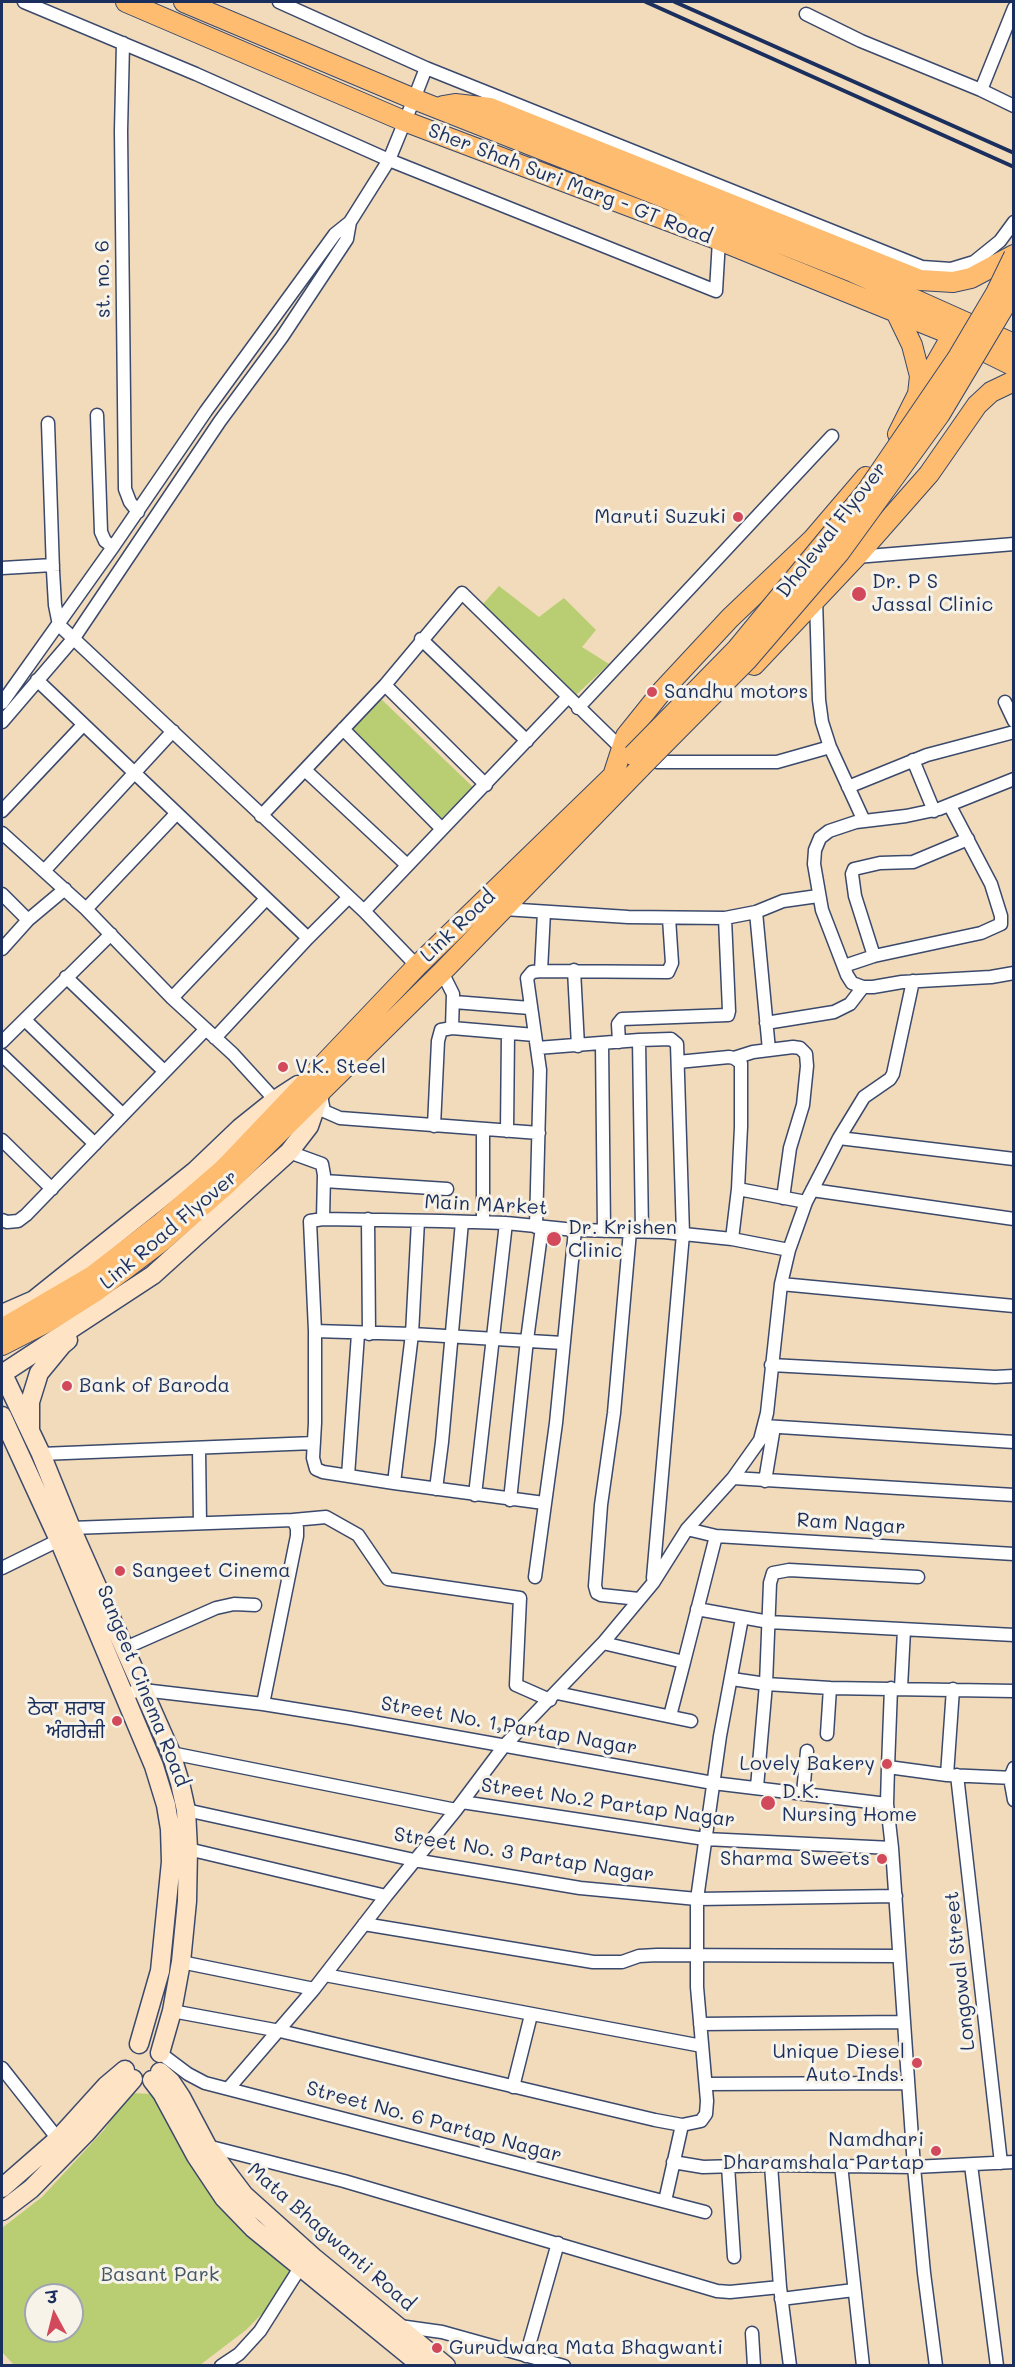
<!DOCTYPE html>
<meta charset="utf-8">
<style>
body{margin:0}
#map{position:relative;width:1015px;height:2367px;overflow:hidden;background:#f1dbba;font-family:Mali,"Playpen Sans Deva",sans-serif}
canvas{display:block}
.frame{position:absolute;inset:0;border:3px solid #1b2f5e;pointer-events:none}
.north{position:absolute;left:24px;top:2283px;width:60px;height:60px;box-sizing:border-box;background:#f7f3e8;border:2px solid #9fa5b1;border-radius:50%;rotate:353deg;font-size:16px;font-weight:700;line-height:24px;text-align:center;color:#1b2f5e}
.north::after{content:'';display:block;margin:auto;width:21px;height:27px;background:#d1495b;clip-path:polygon(50% 0,100% 100%,50% 72%,0 100%)}
</style>
<div id="map">
<canvas width="1015" height="2367"></canvas>
<div class="frame"></div>
<div class="north">उ</div>
</div>
<script>
const c = document.querySelector('canvas').getContext('2d');
c.lineJoin = 'round';
function paint(path, color) {
  c.fillStyle = color;
  c.fill(path, 'evenodd');
}
function toPath(rows) {
  const path = new Path2D();
  for (const r of rows) {
    path.moveTo(r[0], r[1]);
    for (let i = 2; i < r.length; i += 2) path.lineTo(r[i], r[i + 1]);
  }
  return path;
}
function trace(path, color, width, dash) {
  c.strokeStyle = color;
  c.lineWidth = width;
  c.lineCap = dash ? 'butt' : 'round';
  c.setLineDash(dash || []);
  c.stroke(path);
}
function drawText(font, color, halo, rows, align = 'center') {
  c.font = font + ' Mali,"Noto Sans Gurmukhi",sans-serif';
  c.lineWidth = 6;
  c.setLineDash([]);
  c.textBaseline = 'middle';
  c.strokeStyle = halo;
  c.fillStyle = color;
  for (const [text, x, y, turn = 0] of rows) {
    c.save();
    c.translate(x, y);
    c.rotate((+turn || 0) * Math.PI / 180);
    c.textAlign = isNaN(turn) ? turn : align;
    if (halo) c.strokeText(text, 0, 0);
    c.fillText(text, 0, 0);
    c.restore();
  }
}
paint(toPath([
 [499,586,539,617,564,598,596,630,582,647,609,664,576,695,483,604],
 [379,697,473,787,441,819,343,736],
 [129,2093,155,2094,188,2153,231,2220,297,2278,246,2330,200,2365,14,2365,2,2352,2,2228,42,2197,104,2130],
 [36,2295,72,2295,72,2331,36,2331]
]), '#b9ce72');
const street = toPath([
 [24,2,196,74,389,160,716,291,719,240],
 [1014,8,981,90,1014,106],
 [806,14,861,41,981,90],
 [123,43,121,131,125,489,130,502,138,512],
 [426,68,922,267,951,269,974,262,1000,241,1014,222],
 [97,415,101,532,105,541,113,547],
 [48,423,53,571,55,605,59,625,364,911,417,966],
 [856,557,1014,544],
 [2,568,53,565],
 [816,599,819,700,822,722,830,747,864,821],
 [421,639,527,741],
 [37,680,308,938],
 [385,685,486,785],
 [1005,702,1014,721],
 [2,703,113,547,206,411,335,234,350,222,389,160,414,99,426,68,279,2],
 [578,708,832,436],
 [2,722,74,638,220,421,282,337,347,239,350,222],
 [343,729,442,829],
 [913,760,934,811],
 [657,762,777,762,830,747],
 [305,770,407,865],
 [1014,779,939,809,906,816,856,822,829,831,820,838,815,850,814,864,822,910,847,975,852,983,863,987,873,987,902,982,991,977,1014,973],
 [848,787,927,755,1014,732],
 [2,811,83,725],
 [261,816,385,685,462,593,622,749],
 [2,833,86,909,172,998,233,1054,275,1100],
 [44,871,173,731],
 [2,894,28,920],
 [86,909,176,814],
 [504,909,628,917,725,918,756,912,783,901,818,896],
 [364,911,568,697],
 [756,912,769,1050],
 [2,949,28,920,65,889],
 [874,956,855,896,852,874,854,869,880,863,913,862,968,839],
 [844,966,874,956,981,933,1001,924,1001,916,991,884,950,806],
 [574,970,578,1046],
 [541,971,544,912],
 [442,972,453,994,452,1028],
 [66,977,164,1071],
 [172,998,266,899],
 [454,1002,530,1008],
 [25,1020,122,1114],
 [766,1023,834,1012,850,1004,863,987],
 [215,1038,308,938,349,897],
 [639,1040,642,1231],
 [2,1042,111,934],
 [619,1042,618,1024,622,1019,728,1015,729,1011,725,918],
 [602,1044,604,1231],
 [537,1048,639,1040,671,1039,677,1044,683,1234,653,1578],
 [2,1055,95,1144],
 [734,1058,753,1052,793,1047,800,1048,806,1054,807,1066,803,1105,790,1148,783,1198],
 [678,1062,729,1057,734,1058,741,1063,741,1127,738,1189,732,1239],
 [321,1096,324,1111,340,1118,539,1133],
 [434,1126,438,1041,441,1030,452,1028,535,1035],
 [507,1131,508,1033],
 [839,1138,1014,1159],
 [2,1140,52,1189],
 [289,1152,322,1164,324,1175,323,1219],
 [324,1181,447,1189],
 [738,1189,806,1202],
 [812,1190,1014,1219],
 [368,1219,369,1334],
 [2,1220,7,1222,18,1221,26,1215,206,1029],
 [483,1222,483,1129],
 [536,1227,540,1070,527,978,532,972,541,971,668,972,672,963,669,918],
 [630,1231,614,1413,601,1505,595,1586,597,1593,601,1595,639,1599],
 [781,1284,1014,1306],
 [315,1331,412,1334,563,1343],
 [771,1365,995,1377,1014,1376],
 [764,1426,1014,1442],
 [199,1449,200,1523],
 [41,1454,314,1443],
 [348,1476,358,1334],
 [733,1478,1014,1495],
 [765,1481,774,1427],
 [394,1483,412,1334,418,1221],
 [436,1489,442,1442,462,1222],
 [475,1495,506,1223],
 [510,1500,527,1340,542,1227],
 [544,1503,394,1483,323,1472,316,1469,313,1458,315,1423,315,1331,310,1221,323,1219,441,1221,506,1223,575,1230,664,1232,732,1239,789,1250],
 [293,1520,326,1517,358,1535,388,1579,520,1598,516,1685,550,1700],
 [71,1528,293,1520,297,1528,297,1536,263,1704],
 [687,1529,716,1536,1014,1554],
 [2,1568,59,1540],
 [535,1577,556,1423,575,1230],
 [697,1609,769,1622,1014,1635],
 [603,1643,684,1662,716,1536],
 [125,1648,216,1608,234,1604,255,1605],
 [732,1679,766,1684,830,1688,1014,1691],
 [901,1688,904,1630],
 [557,1693,691,1721],
 [124,1694,143,1690,263,1704,350,1718,713,1783,887,1804],
 [670,1716,684,1662],
 [827,1734,830,1688],
 [171,1753,456,1810],
 [888,1767,891,1688],
 [1014,1768,1010,1778,1014,1800],
 [947,1775,953,1689],
 [957,1775,1001,2163],
 [757,1787,766,1684,770,1583,773,1573,789,1570,918,1577],
 [803,1793,807,1751],
 [462,1802,705,1839,892,1848],
 [186,1810,414,1860,580,1888,697,1899,896,1896],
 [188,1849,386,1896],
 [364,1924,593,1962,622,1962,639,1956,657,1955,899,1956],
 [181,1962,314,1989],
 [325,1975,702,2046],
 [172,2011,280,2031,655,2120,682,2125,701,2121,706,2114,707,2101,697,1987,697,1899,720,1736,742,1618],
 [700,2024,903,2022],
 [160,2053,188,2074,205,2083,705,2212],
 [2,2068,58,2139],
 [706,2084,908,2083],
 [513,2087,531,2015],
 [228,2089,314,1989,386,1896,456,1810,504,1746,603,1643,653,1583,687,1529,733,1478,760,1440,767,1413,781,1284,789,1250,806,1202,839,1138,864,1097,890,1079,893,1074,913,981],
 [207,2146,344,2181,717,2291,730,2292,780,2287],
 [673,2162,703,2167,771,2165,914,2167,1014,2162],
 [771,2165,780,2287,790,2366],
 [841,2165,863,2366],
 [971,2165,997,2366],
 [728,2166,734,2257],
 [665,2201,682,2125],
 [781,2299,854,2290],
 [399,2326,442,2332,564,2366],
 [752,2333,754,2366],
 [526,2356,558,2243],
 [221,2366,239,2354,260,2331,303,2263],
 [936,2366,924,2273,914,2167,892,1848,887,1804,888,1767,947,1775,1014,1778]
]);
const secondary = toPath([
 [2,1314,34,1300,195,1171,240,1128,275,1100,298,1085],
 [2,1372,41,1454,71,1528,171,1753,180,1783,186,1810,188,1849,187,1901,181,1962,172,2011,160,2053],
 [2,1374,153,1275,289,1152,309,1126,320,1094],
 [2,1416,59,1540,154,1766,166,1805,170,1829,171,1862,160,1971,139,2044],
 [30,1429,30,1402,39,1373,62,1345,68,1340],
 [160,2072,171,2082,181,2097,207,2146,244,2195,313,2257,446,2366],
 [152,2080,162,2093,196,2156,224,2198,253,2228,422,2366],
 [2,2188,58,2139,106,2086,125,2070],
 [2,2211,31,2189,85,2134,133,2079]
]);
const primary = toPath([
 [126,2,404,121,719,240,943,331,1014,366],
 [184,2,414,99,853,272,1014,344],
 [443,106,455,104,490,108,920,280,953,282,971,278,1014,255],
 [896,312,912,345,920,376,918,394,898,434],
 [919,393,958,325],
 [754,665,856,557,929,474,977,405,991,392,1014,381],
 [613,776,626,736,663,690,730,618,813,539,866,477],
 [2,1329,94,1275,160,1224,225,1168,417,966,617,772],
 [2,1345,47,1322,96,1291,162,1241,228,1183,442,972,641,767]
]);
trace(street, '#3b496c', 15);
trace(secondary, '#3b496c', 21);
trace(primary, '#3b496c', 22);
trace(street, '#fff', 12);
trace(secondary, '#fee4c5', 18);
trace(primary, '#fdbc6f', 20);
trace(toPath([
 [646,2,1014,167],
 [675,2,1014,153]
]), '#1b2f5e', 4);
const primaryBridge = toPath([
 [633,755,736,650,867,491,957,359,996,293,1014,256],
 [641,767,747,660,839,553,940,414,1014,290]
]);
trace(primaryBridge, '#3b496c', 22, []);
trace(primaryBridge, '#fdbc6f', 20);
for (const [x, y, r, color] of [
 [738,517,6,"#d1495b"],
 [859,594,8,"#d1495b"],
 [652,692,6,"#d1495b"],
 [283,1067,6,"#d1495b"],
 [554,1239,8,"#d1495b"],
 [67,1386,6,"#d1495b"],
 [120,1571,6,"#d1495b"],
 [117,1721,6,"#d1495b"],
 [887,1764,6,"#d1495b"],
 [768,1803,8,"#d1495b"],
 [882,1859,6,"#d1495b"],
 [917,2063,6,"#d1495b"],
 [936,2151,6,"#d1495b"],
 [437,2348,6,"#d1495b"]
]) {
  const dot = new Path2D();
  dot.arc(x, y, r, 0, 2 * Math.PI);
  c.fillStyle = color;
  c.fill(dot);
  trace(dot, '#f7f3e8', 2);
}
drawText('20px', '#1b2f5e', '#f7f3e8', [
 ["Sher Shah Suri Marg - GT Road",570,184,21],
 ["st. no. 6",103,279,-91],
 ["Dholewal Flyover",832,530,-52],
 ["Link Road",458,926,-44],
 ["Main MArket",486,1205,3],
 ["Link Road Flyover",169,1230,-40],
 ["Ram Nagar",851,1524,4],
 ["Sangeet Cinema Road",143,1686,68],
 ["Street No. 1,Partap Nagar",509,1726,10],
 ["Street No.2 Partap Nagar",608,1803,8],
 ["Street No. 3 Partap Nagar",524,1855,9],
 ["Longowal Street",960,1971,-96],
 ["Street No. 6 Partap Nagar",434,2122,15],
 ["Mata Bhagwanti Road",331,2237,41]
]);
drawText('20px', '#1b2f5e', '#f7f3e8', [
 ["Maruti Suzuki",726,517,"right"],
 ["Dr. P S",872,582],
 ["Jassal Clinic",872,605],
 ["Sandhu motors",664,692],
 ["V.K. Steel",295,1067],
 ["Dr. Krishen",568,1228],
 ["Clinic",568,1251],
 ["Bank of Baroda",79,1386],
 ["Sangeet Cinema",132,1571],
 ["ਠੇਕਾ ਸ਼ਰਾਬ",105,1709,"right"],
 ["ਅੰਗਰੇਜ਼ੀ",105,1732,"right"],
 ["Lovely Bakery",875,1764,"right"],
 ["D.K.",782,1792],
 ["Nursing Home",782,1815],
 ["Sharma Sweets",870,1859,"right"],
 ["Unique Diesel",905,2052,"right"],
 ["Auto Inds.",905,2075,"right"],
 ["Namdhari",924,2140,"right"],
 ["Dharamshala Partap",924,2163,"right"],
 ["Gurudwara Mata Bhagwanti",449,2348]
], 'left');
drawText('20px', '#425763', '#f7f3e8', [
 ["Basant Park",160,2275]
]);
</script>
